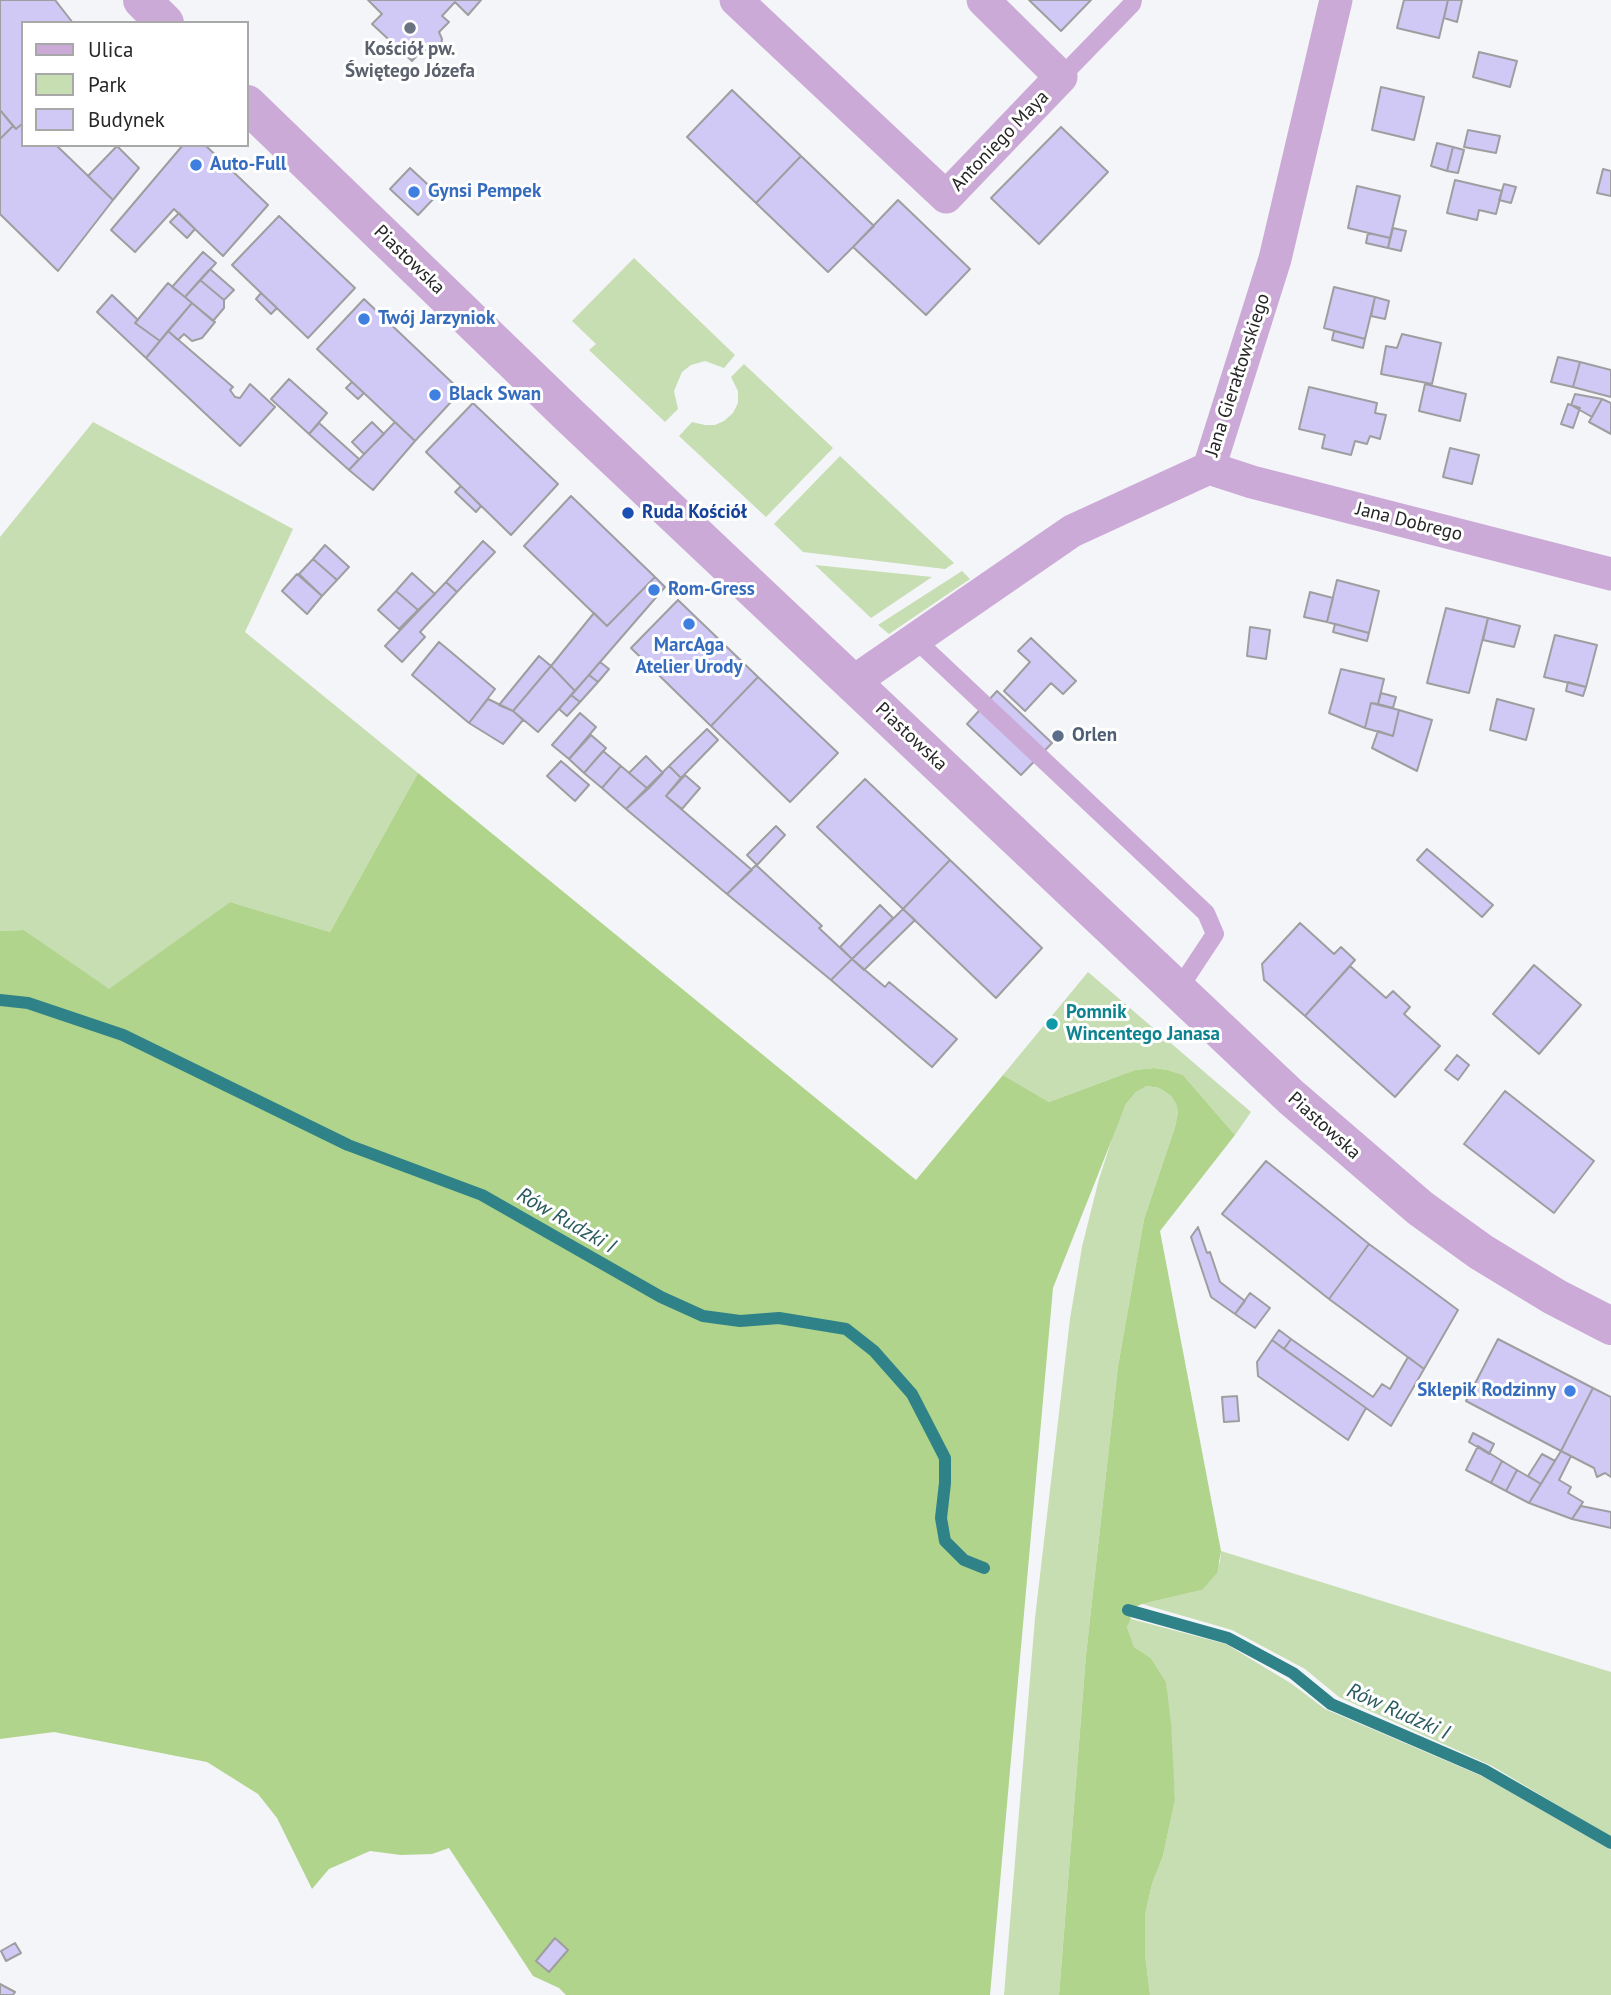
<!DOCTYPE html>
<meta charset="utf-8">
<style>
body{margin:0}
#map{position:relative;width:1611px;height:1995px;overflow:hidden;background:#f4f5f8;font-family:"PT Sans",sans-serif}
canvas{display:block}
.legend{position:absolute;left:21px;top:21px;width:228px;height:126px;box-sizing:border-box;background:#fff;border:2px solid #a8a8a9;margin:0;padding:9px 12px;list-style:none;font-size:21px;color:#262627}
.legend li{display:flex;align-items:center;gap:14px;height:35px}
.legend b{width:35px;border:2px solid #a8a8a9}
</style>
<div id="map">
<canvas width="1611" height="1995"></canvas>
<ul class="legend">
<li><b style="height:9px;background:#ccaad7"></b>Ulica</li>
<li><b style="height:19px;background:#c7ddb2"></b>Park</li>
<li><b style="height:19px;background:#d1c9f5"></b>Budynek</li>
</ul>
</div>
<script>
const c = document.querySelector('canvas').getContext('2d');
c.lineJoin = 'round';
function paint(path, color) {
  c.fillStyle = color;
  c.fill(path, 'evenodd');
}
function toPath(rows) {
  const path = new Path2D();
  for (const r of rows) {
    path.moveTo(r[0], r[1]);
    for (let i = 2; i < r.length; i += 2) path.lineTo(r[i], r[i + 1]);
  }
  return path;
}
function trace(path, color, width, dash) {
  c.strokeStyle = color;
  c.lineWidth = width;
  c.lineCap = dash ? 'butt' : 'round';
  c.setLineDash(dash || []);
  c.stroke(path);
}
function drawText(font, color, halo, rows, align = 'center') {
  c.font = font + ' "PT Sans",sans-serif';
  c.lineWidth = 6;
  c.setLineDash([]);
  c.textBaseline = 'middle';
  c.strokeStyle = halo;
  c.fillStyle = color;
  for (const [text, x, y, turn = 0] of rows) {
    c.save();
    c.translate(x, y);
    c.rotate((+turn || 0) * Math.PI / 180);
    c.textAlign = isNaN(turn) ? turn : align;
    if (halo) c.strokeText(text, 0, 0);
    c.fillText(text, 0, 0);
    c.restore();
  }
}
paint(toPath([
 [634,258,735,355,724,368,705,361,691,365,682,372,674,391,678,409,665,422,589,350,596,344,572,321],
 [744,364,833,448,766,517,679,436,692,422,705,425,715,425,724,421,733,413,738,403,738,391,731,377],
 [93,422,293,529,245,632,418,773,330,932,230,902,109,990,24,930,0,931,0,537],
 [840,456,954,563,945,569,803,552,774,524],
 [815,565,932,577,871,618],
 [962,571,970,579,889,634,878,625],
 [1088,972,1251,1112,1235,1135,1183,1075,1168,1070,1154,1068,1135,1070,1049,1102,1003,1075],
 [1147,1086,1159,1088,1171,1096,1176,1104,1178,1112,1175,1127,1144,1219,1118,1366,1086,1655,1059,1995,1004,1995,1035,1618,1070,1319,1082,1247,1099,1179,1113,1136,1126,1104,1136,1092],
 [1221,1551,1611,1672,1611,1837,1492,1766,1339,1697,1305,1669,1232,1630,1142,1604,1202,1590,1220,1562],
 [1131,1619,1226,1644,1292,1684,1325,1709,1484,1777,1611,1850,1611,1995,1150,1995,1145,1954,1145,1915,1152,1884,1163,1856,1175,1800,1166,1682,1151,1658,1134,1647,1127,1627]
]), '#c7ddb2');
paint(toPath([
 [418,773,916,1180,1003,1075,1049,1102,1135,1070,1154,1068,1168,1070,1183,1075,1235,1135,1160,1231,1221,1551,1217,1573,1202,1590,1142,1604,1128,1610,1131,1619,1127,1627,1134,1647,1151,1658,1166,1682,1171,1724,1175,1800,1163,1856,1152,1884,1145,1915,1145,1954,1150,1995,1059,1995,1086,1655,1118,1366,1144,1219,1175,1127,1178,1112,1176,1104,1171,1096,1159,1088,1147,1086,1136,1092,1126,1104,1053,1288,990,1995,566,1995,559,1988,533,1976,449,1848,432,1854,401,1855,370,1851,329,1869,312,1889,277,1818,258,1794,207,1762,54,1732,0,1739,0,931,24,930,109,989,230,902,330,932]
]), '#b0d48c');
trace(toPath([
 [0,1000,28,1003,123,1035,348,1145,482,1195,661,1297,703,1316,740,1321,779,1318,846,1329,874,1351,912,1394,945,1458,945,1483,941,1518,945,1541,964,1560,984,1568],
 [1128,1610,1228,1638,1293,1673,1331,1704,1484,1770,1611,1843]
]), '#2f8388', 12);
const building = toPath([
 [0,0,55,0,73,23,23,23,23,123,16,129,0,110,0,0],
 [368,0,481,0,468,15,455,2,442,16,449,22,439,32,442,39,441,46,437,51,430,53,422,50,412,61,372,24,382,14,368,0],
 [1029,0,1091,0,1061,31,1029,0],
 [1404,0,1448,0,1439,38,1397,28,1404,0],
 [1448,0,1462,0,1457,22,1444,18,1448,0],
 [1479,52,1517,61,1510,87,1473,77,1479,52],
 [1381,87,1424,97,1414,140,1372,130,1381,87],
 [732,90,801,156,756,203,687,137,732,90],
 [0,110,13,126,0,139,0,110],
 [23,123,23,145,56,145,113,200,58,271,0,214,0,139,13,126,16,129,23,123],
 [1061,127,1108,172,1039,244,991,198,1061,127],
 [1468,130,1500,136,1496,153,1464,147,1468,130],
 [1437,143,1453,147,1447,171,1431,166,1437,143],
 [183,145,205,145,268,205,223,256,174,209,135,252,111,230,183,145],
 [117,146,139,168,113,200,88,176,117,146],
 [1453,147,1464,150,1458,173,1447,171,1453,147],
 [801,156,874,226,828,272,756,203,801,156],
 [410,168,438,194,418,215,390,189,410,168],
 [1603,169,1611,171,1611,196,1597,193,1603,169],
 [1455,180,1502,191,1496,214,1479,210,1477,220,1447,213,1455,180],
 [1504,184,1516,187,1511,203,1499,200,1504,184],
 [1357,186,1400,196,1390,238,1348,228,1357,186],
 [898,200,970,269,926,315,853,247,898,200],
 [179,213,195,229,187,238,170,222,179,213],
 [279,216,355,288,308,338,232,265,279,216],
 [1393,228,1406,231,1401,251,1388,248,1393,228],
 [1368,233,1390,238,1388,248,1366,243,1368,233],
 [203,252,216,263,185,297,172,287,203,252],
 [210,269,234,290,224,300,200,280,210,269],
 [200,280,224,300,224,308,213,321,185,297,200,280],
 [168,283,192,303,160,341,135,323,168,283],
 [1334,287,1375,297,1365,339,1324,328,1334,287],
 [261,293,277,308,271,314,256,299,261,293],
 [112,295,138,320,135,323,160,341,146,358,97,312,112,295],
 [1375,297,1389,301,1385,319,1371,316,1375,297],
 [364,299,461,391,415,441,317,349,364,299],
 [192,303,215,322,202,338,192,341,184,334,178,340,168,331,192,303],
 [168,331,233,387,230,390,235,397,240,398,250,384,275,407,240,446,146,358,168,331],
 [1334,331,1365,339,1363,348,1332,340,1334,331],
 [1402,334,1441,343,1432,384,1381,374,1386,346,1397,348,1402,334],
 [1558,357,1580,362,1573,387,1551,382,1558,357],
 [1580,362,1611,370,1611,397,1573,387,1580,362],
 [289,379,327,413,309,434,271,399,289,379],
 [352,382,364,393,358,399,346,388,352,382],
 [1425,384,1466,394,1460,421,1419,411,1425,384],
 [1309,387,1377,403,1375,413,1386,415,1380,439,1370,436,1367,444,1355,441,1351,455,1322,448,1325,435,1299,429,1309,387],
 [1575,394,1602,399,1592,417,1571,405,1575,394],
 [1602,399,1611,403,1611,434,1589,422,1602,399],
 [473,403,558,484,511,535,426,452,473,403],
 [1568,404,1580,408,1573,428,1561,424,1568,404],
 [372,422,384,434,364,454,352,442,372,422],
 [395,422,415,441,373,490,349,470,395,422],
 [319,423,359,459,349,470,309,434,319,423],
 [1450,448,1479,455,1472,484,1443,477,1450,448],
 [461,486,481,506,476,512,455,492,461,486],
 [571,496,655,577,607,626,524,546,571,496],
 [483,541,495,552,457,592,446,582,483,541],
 [325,545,349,567,337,580,313,559,325,545],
 [313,559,337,580,322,596,299,574,313,559],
 [412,573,435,594,418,610,396,591,412,573],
 [297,574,322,596,307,614,282,591,297,574],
 [655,577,665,587,575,691,551,666,594,613,607,626,655,577],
 [1337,580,1379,591,1369,633,1327,622,1337,580],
 [446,582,457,592,420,632,425,637,402,662,385,646,446,582],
 [396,591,418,610,399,629,378,610,396,591],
 [1310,592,1333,598,1327,622,1304,617,1310,592],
 [678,600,758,677,711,726,631,648,678,600],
 [1446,608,1488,618,1469,693,1427,683,1446,608],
 [1488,618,1520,626,1514,647,1483,640,1488,618],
 [1335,624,1369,633,1367,641,1333,632,1335,624],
 [1250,627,1270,630,1266,659,1247,656,1250,627],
 [1555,635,1597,645,1586,687,1544,677,1555,635],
 [1031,638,1076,681,1063,694,1051,683,1025,711,1004,691,1030,662,1018,651,1031,638],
 [439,642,495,689,469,723,412,675,439,642],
 [539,656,551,666,513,711,499,705,539,656],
 [600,662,609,669,598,682,589,675,600,662],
 [551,666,575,691,538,732,513,711,551,666],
 [1341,669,1384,679,1378,704,1371,703,1365,728,1329,713,1341,669],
 [589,675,598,682,580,702,571,695,589,675],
 [758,677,838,753,790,802,711,726,758,677],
 [1568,682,1586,687,1583,696,1566,691,1568,682],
 [997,691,1052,743,1021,775,967,724,997,691],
 [1381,693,1396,697,1393,708,1378,704,1381,693],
 [571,695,580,702,567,716,559,709,571,695],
 [488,699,513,711,523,720,503,744,469,723,488,699],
 [1497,699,1534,709,1526,740,1490,730,1497,699],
 [1371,703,1399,710,1393,736,1365,728,1371,703],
 [1399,710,1432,720,1417,771,1372,748,1378,731,1393,736,1399,710],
 [580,713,596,727,569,759,552,745,580,713],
 [707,729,718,740,681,778,669,766,707,729],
 [591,735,606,748,584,773,569,759,591,735],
 [603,751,621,766,602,788,584,773,603,751],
 [646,756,663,773,648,789,629,773,646,756],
 [561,761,589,785,575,801,547,776,561,761],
 [621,766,648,789,626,809,602,788,621,766],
 [669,766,681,778,666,796,752,870,727,894,626,809,669,766],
 [685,775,700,788,682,809,666,796,685,775],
 [865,779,950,860,903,909,817,827,865,779],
 [776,826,785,835,757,865,747,855,776,826],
 [1427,849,1493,905,1482,917,1417,860,1427,849],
 [950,860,1042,948,996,998,903,909,950,860],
 [756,865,822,926,819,928,852,959,831,980,727,894,756,865],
 [880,905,893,918,852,959,840,947,880,905],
 [903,909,915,920,864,970,852,959,903,909],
 [1300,923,1334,954,1341,947,1355,960,1305,1016,1264,980,1262,964,1300,923],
 [852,959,885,987,889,982,957,1039,932,1067,831,980,852,959],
 [1534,965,1581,1005,1539,1054,1493,1014,1534,965],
 [1350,966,1386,998,1393,991,1410,1007,1404,1014,1440,1046,1395,1097,1305,1016,1350,966],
 [1457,1055,1469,1065,1458,1080,1445,1070,1457,1055],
 [1505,1091,1594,1161,1554,1213,1464,1144,1505,1091],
 [1266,1161,1369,1244,1329,1299,1222,1214,1266,1161],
 [1198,1227,1207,1253,1210,1252,1220,1282,1245,1301,1235,1314,1211,1297,1191,1237,1198,1227],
 [1369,1244,1458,1310,1424,1369,1329,1299,1369,1244],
 [1250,1293,1270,1308,1255,1328,1235,1314,1250,1293],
 [1279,1330,1291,1339,1284,1349,1272,1340,1279,1330],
 [1291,1339,1373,1397,1382,1384,1390,1389,1408,1357,1424,1369,1391,1426,1284,1349,1291,1339],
 [1498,1339,1593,1388,1561,1451,1466,1401,1498,1339],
 [1272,1340,1366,1408,1348,1440,1258,1376,1257,1362,1272,1340],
 [1593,1388,1611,1397,1611,1477,1605,1473,1597,1477,1594,1468,1561,1451,1593,1388],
 [1237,1396,1239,1421,1224,1422,1222,1397,1237,1396],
 [1473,1433,1494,1444,1489,1454,1469,1442,1473,1433],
 [1478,1446,1502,1461,1491,1483,1466,1470,1478,1446],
 [1561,1451,1571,1456,1559,1480,1571,1487,1568,1493,1583,1502,1572,1519,1529,1503,1561,1451],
 [1542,1454,1555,1461,1541,1484,1528,1476,1542,1454],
 [1502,1461,1517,1470,1506,1491,1491,1483,1502,1461],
 [1517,1470,1541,1484,1529,1503,1506,1491,1517,1470],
 [1581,1506,1611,1512,1611,1528,1572,1519,1581,1506],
 [555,1938,568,1950,549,1972,536,1961,555,1938],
 [15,1943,21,1953,6,1961,1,1951,15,1943],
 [0,1984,15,1992,13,1995,0,1995,0,1984]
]);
paint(building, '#d1c9f5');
trace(building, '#9e9ea0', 2);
trace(toPath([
 [1061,77,1132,4,1133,0],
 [915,639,1206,913,1215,934,1178,990]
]), '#ccaad7', 18);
trace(toPath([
 [736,0,946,197,1061,77,983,0],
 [1209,468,1252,482,1611,574],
 [853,682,1072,531,1209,468,1275,259,1336,0]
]), '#ccaad7', 33);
trace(toPath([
 [142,0,165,23],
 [247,104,570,416,1291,1097,1420,1208,1481,1252,1555,1297,1611,1326]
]), '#ccaad7', 38);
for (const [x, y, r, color] of [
 [410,28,7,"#6b7280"],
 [196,165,7,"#3f7fe0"],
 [414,192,7,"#3f7fe0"],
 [364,319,7,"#3f7fe0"],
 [435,395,7,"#3f7fe0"],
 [628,513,7,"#1a4fb4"],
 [654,590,7,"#3f7fe0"],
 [689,624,7,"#3f7fe0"],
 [1058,736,7,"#5c6f8a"],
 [1052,1024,7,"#0f9aa8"],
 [1570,1391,7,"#3f7fe0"]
]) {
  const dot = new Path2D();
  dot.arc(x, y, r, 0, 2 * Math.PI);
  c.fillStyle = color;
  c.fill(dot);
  trace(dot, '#fff', 2.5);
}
drawText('bold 19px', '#5b616d', '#fff', [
 ["Kościół pw.",410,50],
 ["Świętego Józefa",410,72]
]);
drawText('19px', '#262627', '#fff', [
 ["Antoniego Maya",1000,141,-46],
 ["Piastowska",409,260,44],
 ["Jana Gierałtowskiego",1238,375,-72],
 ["Jana Dobrego",1409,522,14],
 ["Piastowska",911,737,43],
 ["Piastowska",1324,1126,42]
]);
drawText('bold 19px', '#366cbe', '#fff', [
 ["Auto-Full",210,165],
 ["Gynsi Pempek",428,192],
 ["Twój Jarzyniok",378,319],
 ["Black Swan",449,395],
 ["Rom-Gress",668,590],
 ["MarcAga",689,646,"center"],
 ["Atelier Urody",689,668,"center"],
 ["Sklepik Rodzinny",1556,1391,"right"]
], 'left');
drawText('bold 19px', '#164399', '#fff', [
 ["Ruda Kościół",642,513]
], 'left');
drawText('bold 19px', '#4e5e75', '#fff', [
 ["Orlen",1072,736]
], 'left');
drawText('bold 19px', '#0d838f', '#fff', [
 ["Pomnik",1066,1013],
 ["Wincentego Janasa",1066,1035]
], 'left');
drawText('italic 21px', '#295a5d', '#fff', [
 ["Rów Rudzki I",566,1221,30],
 ["Rów Rudzki I",1398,1712,24]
]);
</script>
